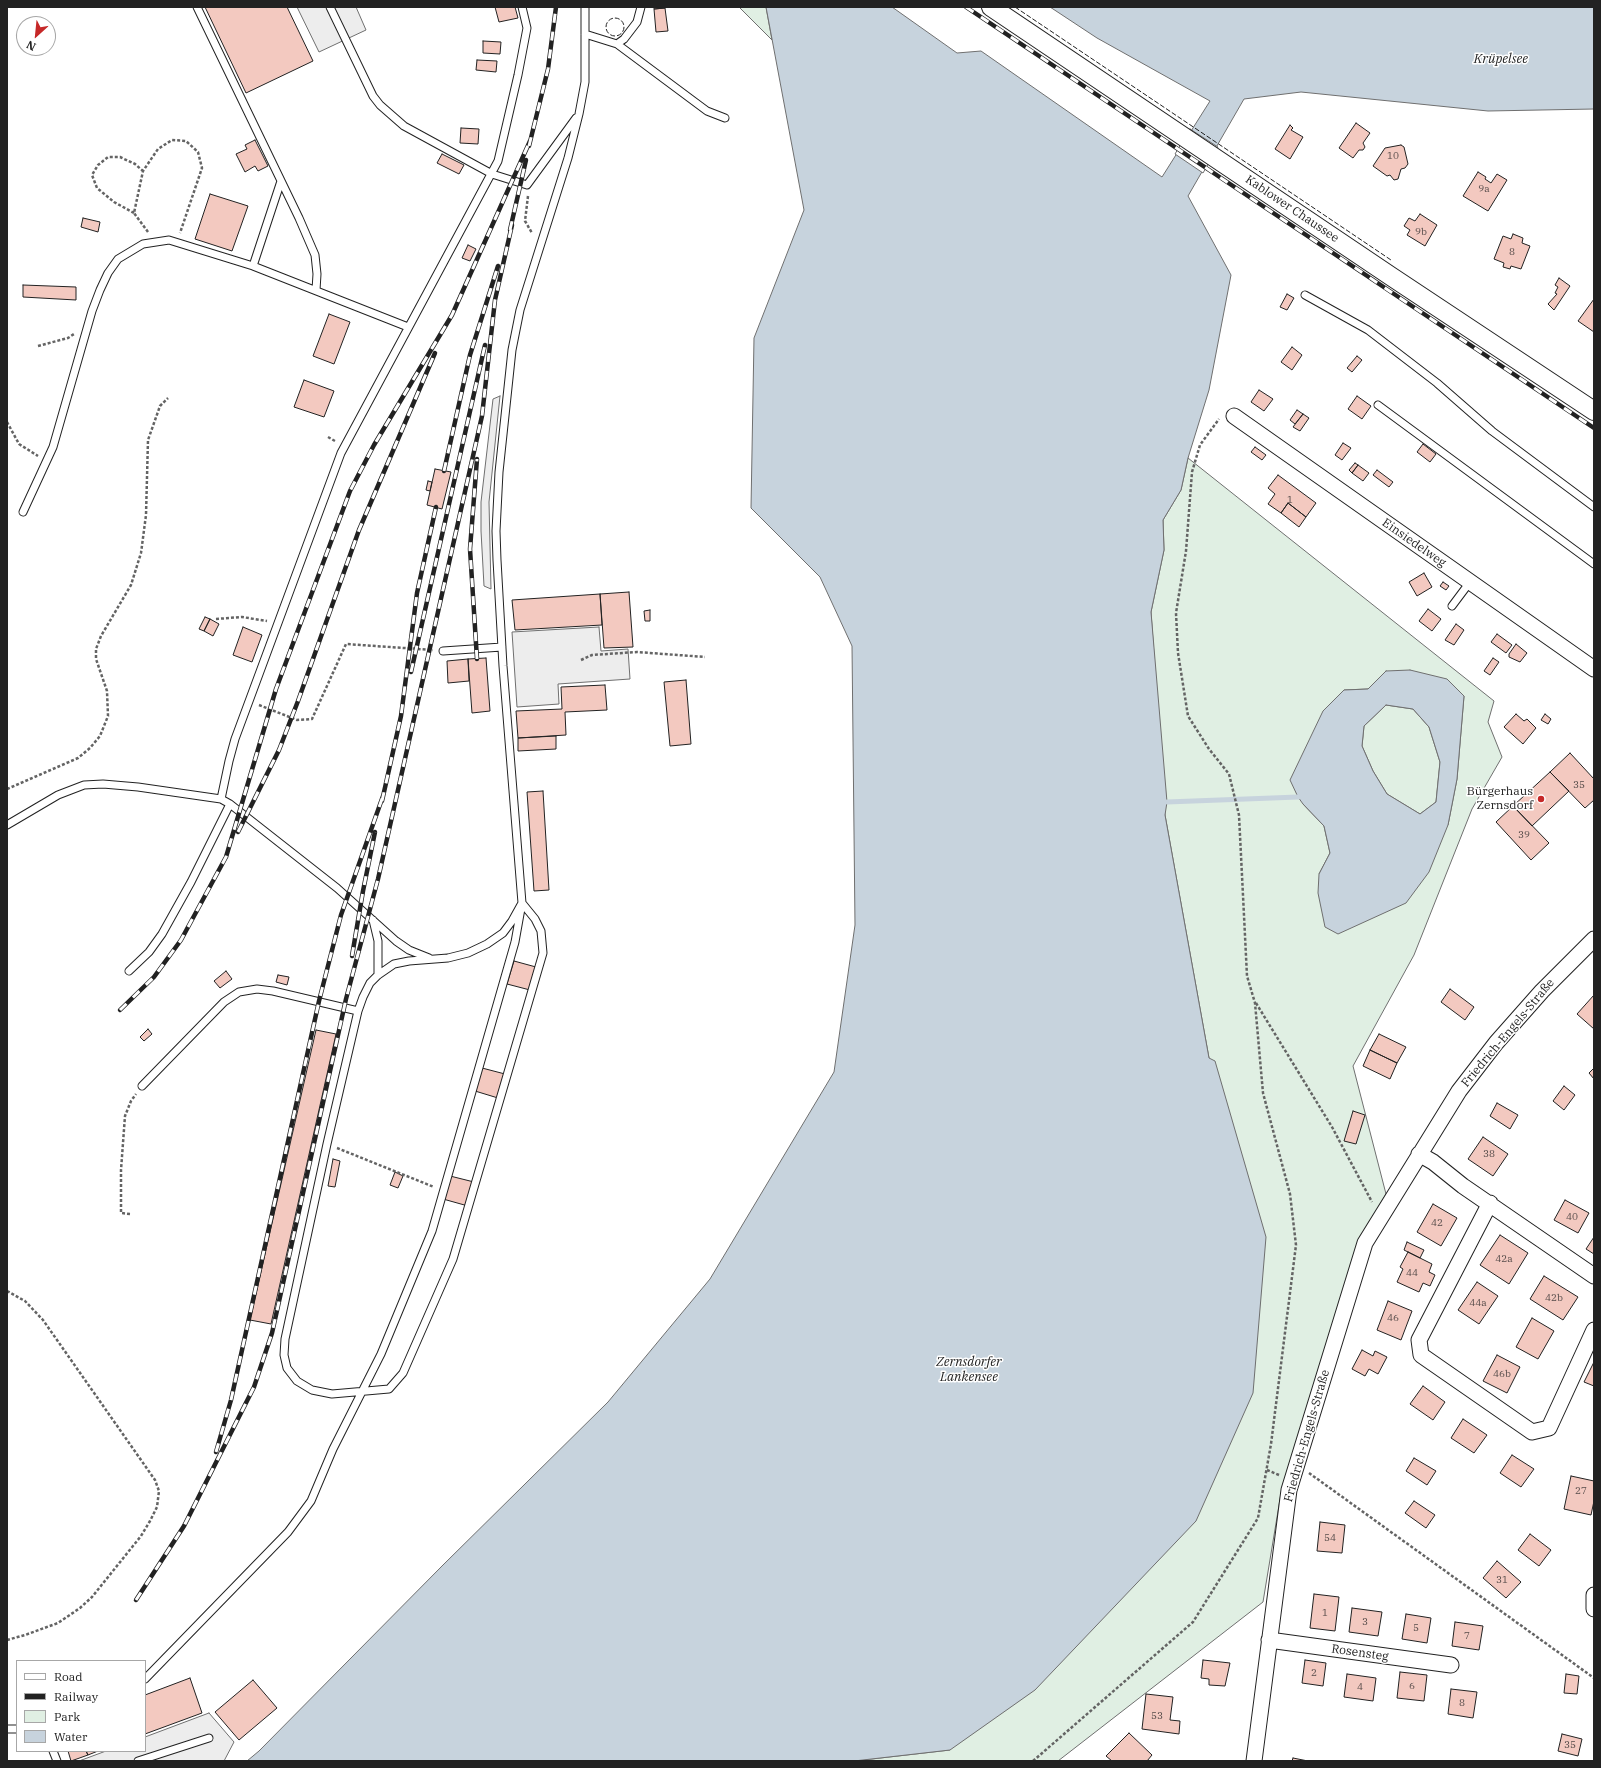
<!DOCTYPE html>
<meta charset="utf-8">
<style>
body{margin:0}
#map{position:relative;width:1601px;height:1768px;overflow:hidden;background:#fff;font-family:"IBM Plex Serif",serif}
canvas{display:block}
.frame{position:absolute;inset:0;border:8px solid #222;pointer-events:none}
.legend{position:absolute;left:16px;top:1660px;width:130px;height:92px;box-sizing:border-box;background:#fff;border:1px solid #a7a7a7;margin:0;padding:5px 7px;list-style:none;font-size:12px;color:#222}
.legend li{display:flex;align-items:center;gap:8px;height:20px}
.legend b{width:20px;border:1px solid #a7a7a7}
.north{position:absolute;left:16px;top:16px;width:40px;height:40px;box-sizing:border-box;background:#fff;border:1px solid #a7a7a7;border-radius:50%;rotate:207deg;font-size:11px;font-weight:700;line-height:16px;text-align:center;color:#222}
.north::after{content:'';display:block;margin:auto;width:14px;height:18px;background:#c62828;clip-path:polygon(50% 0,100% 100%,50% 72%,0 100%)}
</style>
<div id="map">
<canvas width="1601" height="1768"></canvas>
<div class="frame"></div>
<ul class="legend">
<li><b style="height:5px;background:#fff"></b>Road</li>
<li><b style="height:5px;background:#222"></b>Railway</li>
<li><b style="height:11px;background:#e0efe3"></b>Park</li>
<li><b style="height:11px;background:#c7d3dd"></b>Water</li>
</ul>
<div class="north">N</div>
</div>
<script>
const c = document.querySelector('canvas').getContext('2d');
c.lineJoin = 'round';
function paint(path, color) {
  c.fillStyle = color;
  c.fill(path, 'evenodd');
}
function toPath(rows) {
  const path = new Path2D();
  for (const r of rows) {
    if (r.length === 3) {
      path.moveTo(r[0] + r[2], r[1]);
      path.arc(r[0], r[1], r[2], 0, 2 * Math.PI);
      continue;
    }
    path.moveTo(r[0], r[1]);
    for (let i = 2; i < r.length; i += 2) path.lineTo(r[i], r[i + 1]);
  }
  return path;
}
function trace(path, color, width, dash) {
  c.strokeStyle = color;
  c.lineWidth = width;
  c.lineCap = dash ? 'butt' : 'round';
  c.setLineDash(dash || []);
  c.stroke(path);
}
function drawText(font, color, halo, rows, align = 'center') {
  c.font = font + ' "IBM Plex Serif",serif';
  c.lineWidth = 3;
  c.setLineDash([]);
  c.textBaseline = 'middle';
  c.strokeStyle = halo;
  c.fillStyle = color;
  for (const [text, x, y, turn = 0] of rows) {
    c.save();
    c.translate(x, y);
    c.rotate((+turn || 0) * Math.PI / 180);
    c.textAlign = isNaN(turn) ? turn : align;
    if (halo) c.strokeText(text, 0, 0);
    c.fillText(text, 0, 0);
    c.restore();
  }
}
const green = toPath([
 [739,7,766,7,772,40,739,7],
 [1188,458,1494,701,1488,722,1502,757,1472,809,1414,955,1353,1066,1386,1194,1357,1245,1281,1493,1263,1602,1058,1761,854,1761,950,1750,1209,1058,1165,815,1151,612,1164,550,1163,520,1181,490,1188,458],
 [1386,671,1464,696,1457,779,1448,825,1319,874,1330,853,1324,826,1303,804,1344,690,1368,689,1386,671],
 [1386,705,1413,709,1429,727,1440,762,1436,802,1420,814,1387,794,1373,771,1362,746,1364,726,1386,705]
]);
paint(green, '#e0efe3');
trace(green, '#6f6f6f', 1);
const parking = toPath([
 [297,7,356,7,366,30,319,52,297,7],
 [500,396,489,502,491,589,484,586,481,531,481,502,493,399,500,396],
 [599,627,601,651,628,649,630,679,558,684,559,704,517,707,512,632,599,627],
 [209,1713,234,1742,224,1761,79,1761,106,1751,145,1751,145,1737,209,1713]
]);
paint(parking, '#ededed');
trace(parking, '#6f6f6f', 1);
const water = toPath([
 [766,7,892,7,957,53,981,51,1162,177,1210,101,1097,38,1050,7,1594,7,1594,109,1488,111,1301,92,1244,99,1188,196,1231,275,1209,390,1188,458,1181,490,1163,520,1164,550,1151,612,1167,802,1165,815,1209,1058,1215,1061,1266,1237,1253,1393,1196,1521,1035,1690,950,1750,854,1761,247,1761,259,1751,443,1565,608,1402,710,1279,834,1072,855,925,852,646,820,577,751,508,754,338,804,210,766,7],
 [1410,670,1447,679,1464,696,1457,779,1448,825,1429,872,1406,903,1338,934,1325,927,1318,893,1319,874,1330,853,1324,826,1303,804,1298,797,1290,780,1323,711,1344,690,1368,689,1386,671,1410,670],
 [1386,705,1413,709,1429,727,1440,762,1436,802,1420,814,1387,794,1373,771,1362,746,1364,726,1386,705]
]);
paint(water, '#c7d3dd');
trace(water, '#6f6f6f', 1);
const pier = toPath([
 [1190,129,1218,147,1203,173,1175,154,1190,129]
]);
paint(pier, '#fff');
trace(pier, '#6f6f6f', 1);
trace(toPath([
 [1167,802,1298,797]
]), '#c7d3dd', 5);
const building = toPath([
 [205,7,287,7,313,61,246,93,205,7],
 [495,7,515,7,518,18,499,22,495,7],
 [654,7,665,7,665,8,654,9,654,7],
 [665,8,668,31,656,32,654,9,665,8],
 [483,41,501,42,500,54,483,53,483,41],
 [477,60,497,61,496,72,476,70,477,60],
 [1356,123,1370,133,1363,143,1365,147,1363,150,1359,150,1353,158,1339,148,1356,123],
 [1290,125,1293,128,1291,130,1303,137,1290,159,1275,149,1290,125],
 [461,128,479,129,478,144,460,143,461,128],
 [255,140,268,166,258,171,255,166,245,172,236,154,247,149,245,145,255,140],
 [1401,145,1404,147,1408,164,1405,168,1401,169,1398,179,1394,180,1390,175,1387,176,1373,166,1385,148,1401,145],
 [442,154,464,165,459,174,437,163,442,154],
 [1478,172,1486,177,1485,179,1491,183,1497,174,1507,180,1488,211,1463,196,1478,172],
 [210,194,248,206,232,251,195,239,210,194],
 [1420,214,1437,225,1425,246,1407,235,1410,230,1404,226,1409,218,1415,221,1420,214],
 [83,218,100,222,98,232,81,227,83,218],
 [1513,234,1523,238,1522,243,1530,246,1521,269,1511,266,1510,269,1503,267,1504,263,1494,259,1503,236,1511,239,1513,234],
 [468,245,476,249,470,261,462,258,468,245],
 [1559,278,1570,286,1554,310,1548,304,1557,294,1555,293,1558,287,1555,285,1559,278],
 [23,285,76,287,76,300,23,297,23,285],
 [1287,294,1294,298,1287,310,1280,307,1287,294],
 [1594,299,1594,332,1578,321,1594,299],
 [329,314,350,322,334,364,313,356,329,314],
 [1292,347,1302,355,1292,370,1281,362,1292,347],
 [1357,356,1362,360,1352,372,1347,368,1357,356],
 [304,380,334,391,324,417,294,407,304,380],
 [1259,390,1273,399,1264,411,1251,402,1259,390],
 [1357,396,1371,406,1362,419,1348,409,1357,396],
 [1297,410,1303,414,1295,424,1290,420,1297,410],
 [1303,414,1309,418,1300,431,1293,427,1303,414],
 [1343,443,1351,448,1342,460,1335,455,1343,443],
 [1423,444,1436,454,1430,462,1417,452,1423,444],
 [1255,447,1266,455,1262,460,1251,452,1255,447],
 [1355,463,1358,465,1352,473,1349,470,1355,463],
 [1358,465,1369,473,1363,481,1352,473,1358,465],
 [435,469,451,472,442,509,427,505,435,469],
 [1377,470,1393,482,1389,487,1373,475,1377,470],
 [1278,475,1316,503,1306,517,1288,503,1281,513,1268,504,1275,494,1268,488,1278,475],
 [428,481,432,482,430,491,426,490,428,481],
 [1288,503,1306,517,1299,527,1281,513,1288,503],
 [1424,573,1432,587,1417,596,1409,582,1424,573],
 [1443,582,1449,586,1446,590,1440,586,1443,582],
 [629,592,633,647,604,648,600,594,629,592],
 [600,594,602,625,515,630,512,600,600,594],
 [1428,609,1441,619,1432,631,1419,621,1428,609],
 [650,610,650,621,645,621,644,611,650,610],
 [205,617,210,619,204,631,199,629,205,617],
 [210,619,219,624,213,636,204,631,210,619],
 [1456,624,1464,630,1454,645,1445,640,1456,624],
 [243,627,262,635,252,662,233,655,243,627],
 [1497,634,1512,645,1506,653,1491,642,1497,634],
 [1516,644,1527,653,1520,662,1509,657,1509,654,1516,644],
 [486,658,490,711,472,713,468,659,486,658],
 [1493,658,1499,662,1490,675,1484,671,1493,658],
 [468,659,469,681,448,683,447,661,468,659],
 [686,680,691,744,670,746,664,682,686,680],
 [605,685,607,710,565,712,566,735,518,738,516,711,562,709,561,687,605,685],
 [1516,714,1524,721,1527,719,1536,728,1523,744,1504,727,1516,714],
 [1545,714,1551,719,1548,724,1541,720,1545,714],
 [556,736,556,749,518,751,518,738,556,736],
 [1570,753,1594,779,1594,800,1585,808,1550,772,1570,753],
 [1550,772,1569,791,1532,826,1513,806,1550,772],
 [543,791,549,890,534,891,527,792,543,791],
 [1513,806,1549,843,1531,860,1496,822,1513,806],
 [514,961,536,967,530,990,507,984,514,961],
 [226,971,232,979,220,988,214,981,226,971],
 [278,975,289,977,287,985,276,982,278,975],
 [1450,989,1474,1007,1465,1020,1441,1002,1450,989],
 [1594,995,1594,1029,1577,1014,1594,995],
 [148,1029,152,1034,144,1041,140,1037,148,1029],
 [316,1030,336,1034,271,1324,250,1320,316,1030],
 [1379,1034,1406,1047,1397,1063,1370,1050,1379,1034],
 [1370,1050,1397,1063,1390,1079,1363,1066,1370,1050],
 [482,1068,505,1074,498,1098,475,1091,482,1068],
 [1594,1068,1594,1079,1589,1073,1594,1068],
 [1564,1086,1575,1095,1564,1110,1553,1101,1564,1086],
 [1497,1103,1518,1115,1510,1129,1490,1116,1497,1103],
 [1353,1111,1365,1115,1356,1144,1344,1141,1353,1111],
 [1483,1137,1508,1154,1493,1176,1468,1159,1483,1137],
 [333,1159,340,1161,335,1187,328,1186,333,1159],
 [395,1172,403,1176,398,1188,390,1185,395,1172],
 [450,1176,474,1182,468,1206,443,1199,450,1176],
 [1565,1200,1589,1213,1578,1233,1554,1220,1565,1200],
 [1433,1204,1457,1218,1441,1246,1417,1232,1433,1204],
 [1500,1235,1528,1253,1509,1284,1480,1265,1500,1235],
 [1594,1237,1594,1254,1586,1249,1594,1237],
 [1407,1242,1424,1250,1420,1258,1404,1250,1407,1242],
 [1408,1252,1432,1264,1429,1272,1435,1275,1430,1286,1423,1283,1419,1292,1397,1282,1403,1269,1400,1267,1408,1252],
 [1544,1276,1578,1297,1563,1320,1530,1299,1544,1276],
 [1477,1282,1498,1296,1479,1324,1458,1310,1477,1282],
 [1388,1301,1412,1311,1401,1340,1377,1330,1388,1301],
 [1532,1318,1554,1331,1538,1359,1516,1347,1532,1318],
 [1362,1350,1373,1356,1375,1351,1387,1357,1378,1374,1369,1369,1365,1376,1352,1369,1362,1350],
 [1497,1355,1520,1367,1507,1393,1483,1381,1497,1355],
 [1594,1362,1594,1386,1584,1382,1594,1362],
 [1423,1386,1445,1402,1433,1420,1410,1404,1423,1386],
 [1463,1419,1487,1435,1474,1453,1451,1438,1463,1419],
 [1512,1455,1534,1469,1521,1487,1500,1473,1512,1455],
 [1414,1458,1436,1471,1427,1485,1406,1471,1414,1458],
 [1571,1476,1594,1481,1594,1501,1591,1515,1564,1509,1571,1476],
 [1414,1501,1435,1515,1426,1528,1405,1513,1414,1501],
 [1320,1522,1345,1525,1342,1553,1317,1551,1320,1522],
 [1530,1534,1551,1550,1539,1566,1518,1550,1530,1534],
 [1497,1561,1521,1582,1506,1598,1483,1578,1497,1561],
 [1314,1594,1339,1597,1335,1631,1310,1628,1314,1594],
 [1352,1608,1382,1612,1378,1636,1349,1632,1352,1608],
 [1406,1614,1431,1618,1427,1643,1402,1639,1406,1614],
 [1455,1622,1483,1626,1479,1650,1452,1646,1455,1622],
 [1203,1660,1230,1663,1225,1686,1209,1685,1209,1679,1201,1678,1203,1660],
 [1305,1660,1326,1663,1323,1686,1302,1683,1305,1660],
 [1400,1672,1427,1675,1424,1701,1397,1698,1400,1672],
 [1347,1674,1376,1678,1373,1701,1344,1697,1347,1674],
 [1566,1674,1579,1676,1577,1694,1564,1693,1566,1674],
 [190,1678,202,1713,145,1734,145,1695,190,1678],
 [253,1680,277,1708,239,1740,215,1712,253,1680],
 [1451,1689,1477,1692,1473,1718,1448,1714,1451,1689],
 [1146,1694,1173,1697,1170,1720,1180,1721,1179,1734,1142,1729,1146,1694],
 [1129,1733,1152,1755,1147,1761,1112,1761,1106,1756,1129,1733],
 [1562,1734,1582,1739,1578,1756,1558,1751,1562,1734],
 [68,1751,86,1751,88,1755,71,1761,68,1751],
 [86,1751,98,1751,88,1755,86,1751],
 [1293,1758,1308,1761,1292,1761,1293,1758]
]);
paint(building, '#f3c9c0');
trace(building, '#222', 1);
const service = toPath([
 [197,7,299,218,315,255,317,274,316,290],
 [330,7,373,96,380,105,404,126,492,174,527,185,576,118],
 [585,34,617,44,624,39,637,22,641,7],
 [617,44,707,111,725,118],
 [253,266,281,181],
 [1305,295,1368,330,1437,383,1492,431,1594,507],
 [1378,405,1594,564],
 [23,512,53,447,92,311,100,290,108,273,118,259,143,244,169,240,253,266,408,327],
 [1452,606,1470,582],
 [443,651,502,647],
 [221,799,229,761,235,739,341,453,498,161,518,75,527,28,522,7],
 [7,825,58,795,84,785,103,784,138,787,221,799,230,804,337,888,396,941,409,950,429,958],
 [522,903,535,919,541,931,543,953,453,1259,403,1373,389,1389,332,1394,312,1390,297,1381,287,1368,284,1355,285,1339,327,1144,358,1011,363,997,370,983,378,975,394,964,409,961,448,958,468,953,487,944,503,933,512,921,522,903],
 [373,920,378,941,378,975],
 [129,971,149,952,162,934,191,882,230,804],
 [142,1086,224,1002,239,992,257,989,273,991,358,1011],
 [145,1679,288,1532,311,1501,333,1449,381,1354,432,1231,515,942,522,903,503,666,497,560,496,531,499,472,512,350,520,310,568,158,579,114,585,82,585,7],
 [7,1729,17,1729],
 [53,1751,57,1761],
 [138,1761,209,1738]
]);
const minor = toPath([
 [1234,416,1594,669],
 [1419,1154,1433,1162,1463,1186,1594,1276],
 [1490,1203,1419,1340,1421,1355,1532,1432,1549,1428,1594,1330],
 [1594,1595,1594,1609],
 [1269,1640,1451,1665],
 [1254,1761,1289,1490,1365,1243,1459,1091,1496,1043,1542,991,1594,939]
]);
const tertiary = toPath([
 [991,7,1392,277,1594,411]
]);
trace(service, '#222', 9);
trace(minor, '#222', 17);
trace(tertiary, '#222', 20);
trace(toPath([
 [528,196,525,221,532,233],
 [134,213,114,202,97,188,92,175,98,165,108,157,120,157,135,164,143,171],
 [148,232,134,213,143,171,158,149,172,140,186,141,198,152,202,168,180,233],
 [38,346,68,338,74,334],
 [7,422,19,444,38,456],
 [328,437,335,441],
 [216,619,242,617,267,621],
 [581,660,592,655,637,652,705,657],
 [259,705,297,720,312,719,346,644,433,650],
 [7,789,78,758,90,748,100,736,108,716,107,691,96,659,96,649,101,636,131,585,141,553,146,515,148,440,160,406,168,398],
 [1256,1003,1332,1127,1372,1202],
 [337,1148,434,1187],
 [130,1214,121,1213,121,1170,125,1116,131,1101,136,1094],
 [7,1291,25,1301,43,1320,155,1480,159,1491,157,1507,150,1521,141,1536,92,1597,80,1608,58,1623,25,1635,7,1640],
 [1267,1470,1279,1475],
 [1309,1473,1594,1678],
 [1033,1761,1193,1622,1258,1518,1271,1444,1296,1245,1290,1194,1263,1093,1255,1003,1247,976,1239,815,1229,774,1209,749,1188,716,1178,653,1176,613,1186,551,1192,472,1200,445,1219,419]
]), '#646464', 2.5, [3, 2]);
trace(service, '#fff', 7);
trace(minor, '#fff', 15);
trace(tertiary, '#fff', 18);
const rail = toPath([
 [966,7,1594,428],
 [529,146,548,69,556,7],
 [510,230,526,160],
 [444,471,470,355,498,266],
 [477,659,470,549,477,459],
 [411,672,485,345],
 [382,801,401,716,417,593,436,507],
 [238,832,279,750,298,701,359,530,435,353],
 [352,956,363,891,375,832],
 [120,1010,154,977,181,940,226,857,276,689,350,491,374,445,452,315,530,141],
 [216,1452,231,1400,319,1001,341,915,383,796],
 [136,1600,184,1526,254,1387,272,1333,346,999,378,879,482,416,495,300,512,225]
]);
trace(rail, '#222', 4.5);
trace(rail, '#fff', 3, [9]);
trace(toPath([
 [1015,7,1391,260],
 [615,27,9]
]), '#222', 1, [5, 2]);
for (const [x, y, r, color] of [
 [1541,799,4,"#c62828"]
]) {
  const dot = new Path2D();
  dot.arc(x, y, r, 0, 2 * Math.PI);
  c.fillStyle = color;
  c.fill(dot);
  trace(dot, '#fff', 1.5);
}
drawText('10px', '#564c4a', null, [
 ["10",1393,156],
 ["9a",1484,189],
 ["9b",1421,232],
 ["8",1512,252],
 ["1",1290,500],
 ["35",1579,785],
 ["39",1524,835],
 ["38",1489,1154],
 ["40",1572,1217],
 ["42",1437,1223],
 ["42a",1504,1259],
 ["44",1412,1273],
 ["42b",1554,1298],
 ["44a",1478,1303],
 ["46",1393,1318],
 ["46b",1502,1374],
 ["27",1581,1491],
 ["54",1330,1538],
 ["31",1502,1580],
 ["1",1325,1613],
 ["3",1365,1622],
 ["5",1416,1628],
 ["7",1467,1636],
 ["2",1314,1673],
 ["6",1412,1686],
 ["4",1360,1687],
 ["8",1462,1703],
 ["53",1157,1716],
 ["35",1570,1745]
]);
drawText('12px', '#222', '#fff', [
 ["Kablower Chaussee",1292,209,34],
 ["Einsiedelweg",1414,543,35],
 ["Friedrich-Engels-Straße",1508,1033,-50],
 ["Friedrich-Engels-Straße",1307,1436,-74],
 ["Rosensteg",1360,1653,8]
]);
drawText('12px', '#222', '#fff', [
 ["Bürgerhaus",1533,792],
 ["Zernsdorf",1533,806]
], 'right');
drawText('italic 13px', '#222', '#fff', [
 ["Krüpelsee",1501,59],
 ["Zernsdorfer",969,1362],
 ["Lankensee",969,1377]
]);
</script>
